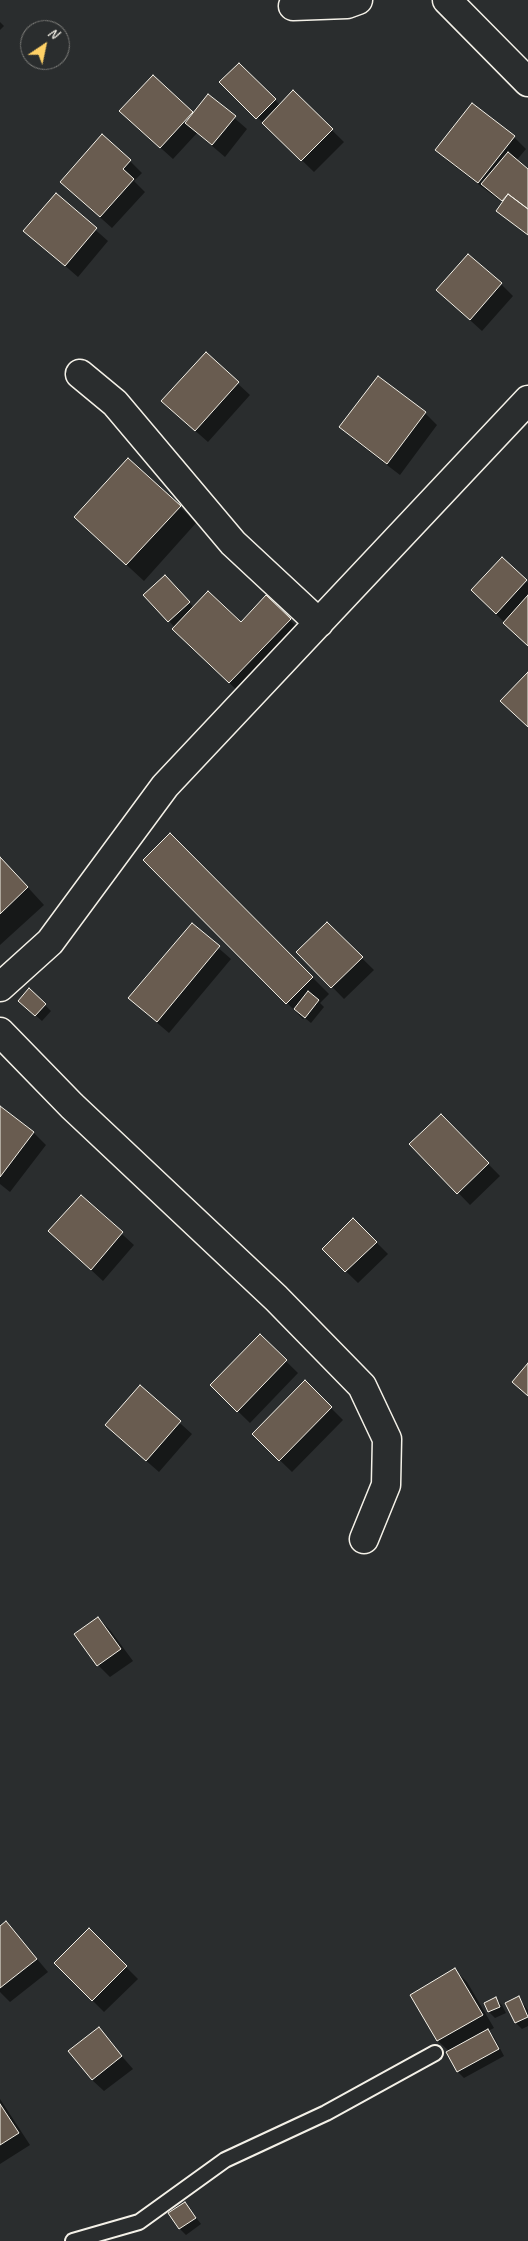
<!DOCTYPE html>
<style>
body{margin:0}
#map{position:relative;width:528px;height:2241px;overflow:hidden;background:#2a2d2e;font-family:Caveat,sans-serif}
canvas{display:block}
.north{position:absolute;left:20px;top:20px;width:50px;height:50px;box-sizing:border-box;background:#2a2d2e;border:1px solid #7b7b78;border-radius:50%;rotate:34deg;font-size:14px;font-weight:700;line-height:20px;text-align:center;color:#f4f1e8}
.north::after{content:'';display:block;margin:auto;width:18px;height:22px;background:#ffd166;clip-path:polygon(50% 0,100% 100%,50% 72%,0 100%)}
</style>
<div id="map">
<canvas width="528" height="2241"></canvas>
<div class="north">N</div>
</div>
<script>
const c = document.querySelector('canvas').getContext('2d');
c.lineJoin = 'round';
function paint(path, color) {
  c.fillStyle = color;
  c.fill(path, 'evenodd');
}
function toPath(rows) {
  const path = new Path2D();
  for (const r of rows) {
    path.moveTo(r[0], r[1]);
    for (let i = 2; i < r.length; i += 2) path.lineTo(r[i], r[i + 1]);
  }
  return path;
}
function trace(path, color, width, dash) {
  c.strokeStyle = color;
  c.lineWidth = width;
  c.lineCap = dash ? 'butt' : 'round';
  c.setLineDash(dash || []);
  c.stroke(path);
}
paint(toPath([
 [0,22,4,26,0,30],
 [239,65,280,105,293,92,344,142,314,172,221,82],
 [153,77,194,114,209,96,247,129,225,157,197,133,173,159,133,123],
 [514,137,526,149,516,161,528,171,528,235,503,203,449,162,437,150],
 [130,161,142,173,134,181,145,192,112,228,74,194],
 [56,195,108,241,78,277,25,231],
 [501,284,513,296,482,331,450,302],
 [206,354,250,395,208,442,175,413],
 [378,377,425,413,437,425,400,475,353,439,341,427],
 [180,507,196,523,144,581,92,533],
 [502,558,528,583,528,646,484,602],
 [171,582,194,608,241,624,290,620,306,636,246,699,190,645,169,621],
 [170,835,329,994,320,1003,324,1007,311,1023,305,1018,303,1019,145,860],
 [0,857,44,905,0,945],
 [327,924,374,970,344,999,298,952],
 [192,925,231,959,169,1033,142,1010],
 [45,1005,51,1011,42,1021,26,1007],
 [0,1108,34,1133,46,1145,10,1192,0,1184],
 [441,1116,500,1176,470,1205,411,1144],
 [81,1197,134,1245,103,1281,49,1231],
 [353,1219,388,1254,358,1283,323,1249],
 [260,1336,298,1373,250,1423,211,1385],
 [305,1382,343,1420,292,1472,253,1434],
 [140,1387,192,1434,159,1472,119,1437],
 [98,1618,110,1630,133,1661,110,1677,98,1665],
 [6,1922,48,1972,10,2002,0,1992,0,1927],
 [89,1930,138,1979,104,2012,55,1963],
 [455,1970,467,1982,494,2028,488,2031,494,2037,504,2056,464,2078,458,2072,448,2053,450,2052,438,2041,411,1995],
 [519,1998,528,2010,528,2026,522,2029,516,2023,507,2003],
 [496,1999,502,2005,506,2013,495,2018,489,2012,486,2003],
 [98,2029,133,2069,104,2091,92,2080],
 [0,2099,30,2145,0,2164],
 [185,2203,201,2224,186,2235,180,2229]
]), '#0007');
const building = toPath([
 [239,63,276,99,256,119,219,82,239,63],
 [153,75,193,112,160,148,119,111,153,75],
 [293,90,333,129,301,161,262,123,293,90],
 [208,94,236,116,212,145,185,123,208,94],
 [472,103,515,136,478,183,435,150,472,103],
 [102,134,131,160,123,169,134,179,100,217,60,182,102,134],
 [508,152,528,169,528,209,508,194,502,201,481,184,508,152],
 [56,193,97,228,65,266,23,231,56,193],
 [508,194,528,209,528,235,496,211,508,194],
 [468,254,502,283,470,320,436,290,468,254],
 [206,352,239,382,195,431,161,401,206,352],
 [378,376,426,412,387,464,339,427,378,376],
 [128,458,181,506,126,565,74,517,128,458],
 [502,557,527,580,496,614,471,590,502,557],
 [165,575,190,602,168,622,143,595,165,575],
 [208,591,241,622,266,595,291,619,229,683,172,629,208,591],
 [528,595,528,646,503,623,528,595],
 [528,672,528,727,500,701,528,672],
 [170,833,313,977,286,1004,143,860,170,833],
 [0,857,28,887,0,914,0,857],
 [327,922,363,957,331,988,296,952,327,922],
 [192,923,220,946,157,1022,128,998,192,923],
 [29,988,46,1004,35,1016,18,1001,29,988],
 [308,991,319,1000,305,1018,294,1009,308,991],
 [0,1106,34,1132,0,1177,0,1106],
 [441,1114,489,1163,457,1194,409,1144,441,1114],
 [81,1195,123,1232,91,1270,48,1231,81,1195],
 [353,1218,377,1242,345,1272,322,1249,353,1218],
 [260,1334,287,1360,237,1412,210,1385,260,1334],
 [528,1363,528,1396,512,1382,528,1363],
 [305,1380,332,1407,279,1461,252,1434,305,1380],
 [140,1385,181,1421,146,1461,105,1425,140,1385],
 [98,1617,121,1649,97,1666,74,1634,98,1617],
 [6,1921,37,1959,0,1988,0,1926,6,1921],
 [89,1928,127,1966,92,2001,54,1963,89,1928],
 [455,1968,483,2015,437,2041,410,1995,455,1968],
 [519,1996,528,2017,515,2023,505,2003,519,1996],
 [496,1997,500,2007,488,2012,484,2003,496,1997],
 [99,2027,122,2056,92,2080,68,2051,99,2027],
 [488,2029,499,2049,457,2072,446,2052,488,2029],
 [0,2104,19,2133,0,2145,0,2104],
 [185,2202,196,2218,179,2229,168,2213,185,2202]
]);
paint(building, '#695c50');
trace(building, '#f4f1e8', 1);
const service = toPath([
 [73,2241,139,2222,225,2160,326,2113,435,2053]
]);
const minor = toPath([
 [447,0,528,82],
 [293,6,347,4,358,0],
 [80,374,115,403,233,543,319,623],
 [0,987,50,942,165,786,528,400],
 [0,1032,72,1106,276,1298,362,1386,387,1439,386,1485,364,1539]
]);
trace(service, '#f4f1e8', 18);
trace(minor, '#f4f1e8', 31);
trace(service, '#2a2d2e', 14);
trace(minor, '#2a2d2e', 28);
</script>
